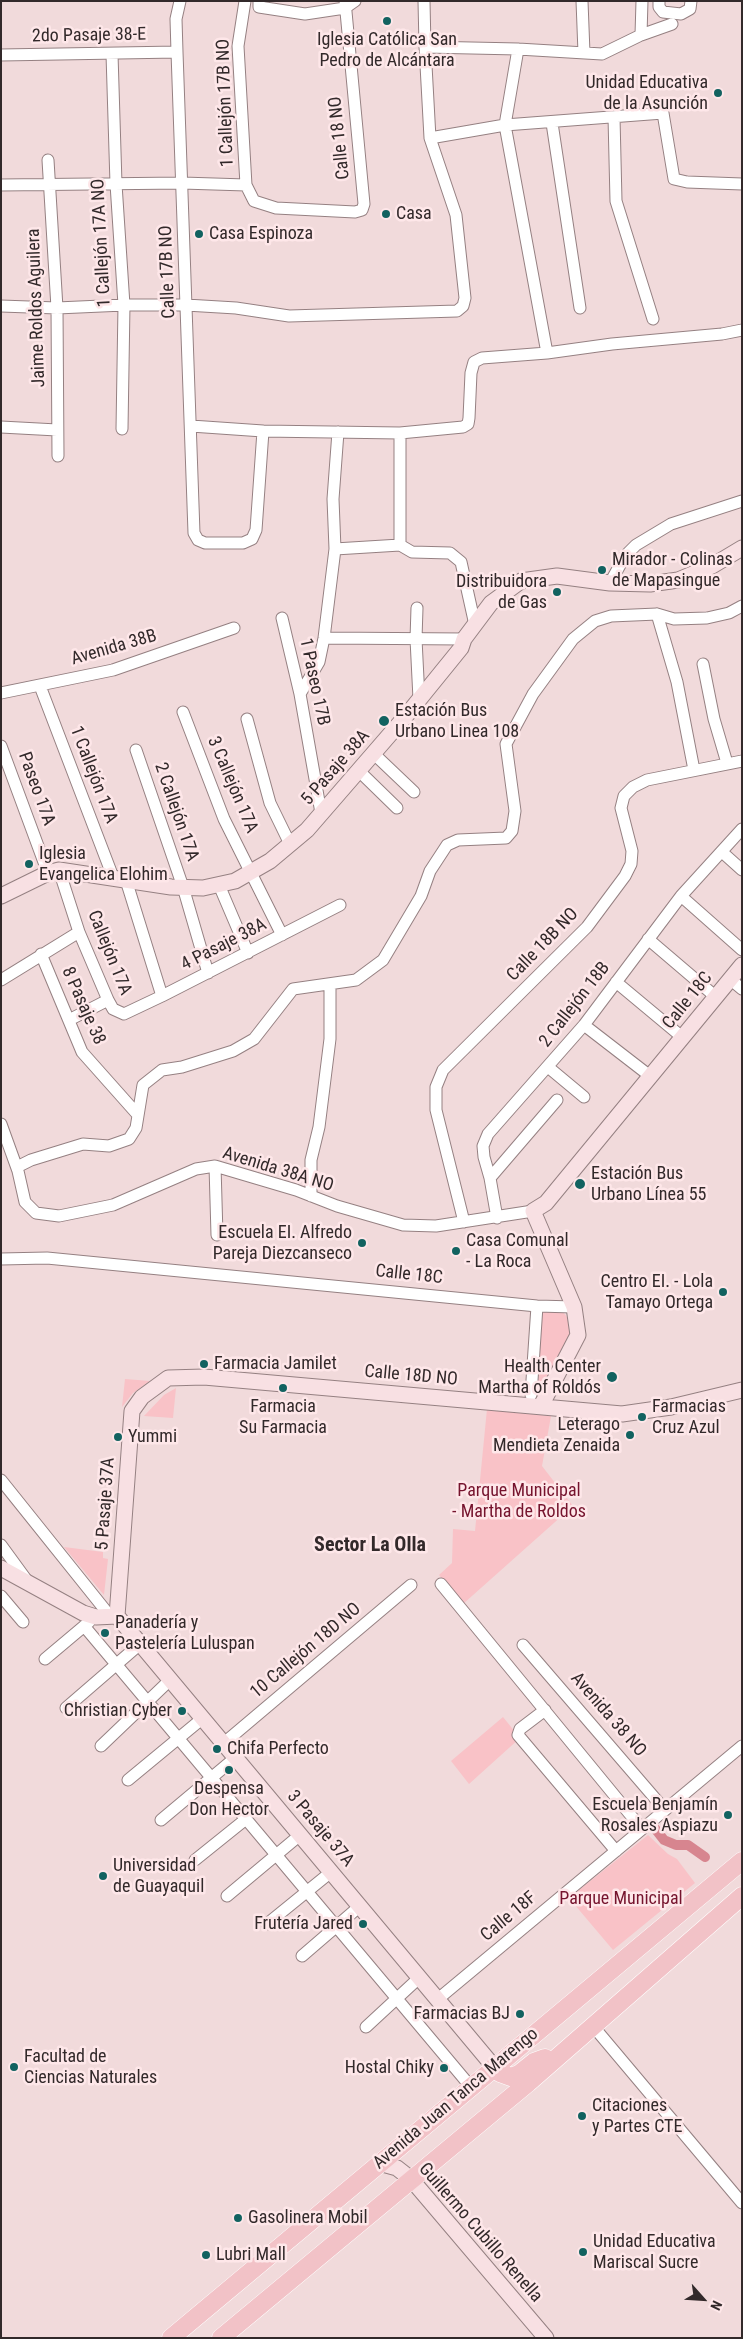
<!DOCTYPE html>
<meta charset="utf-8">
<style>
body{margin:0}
#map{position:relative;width:743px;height:2339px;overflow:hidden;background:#f1dadb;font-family:"Roboto Condensed",sans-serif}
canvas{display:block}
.frame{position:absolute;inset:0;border:2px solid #32292a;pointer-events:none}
.north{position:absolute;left:678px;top:2274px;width:50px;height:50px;-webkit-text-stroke:4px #fee7e9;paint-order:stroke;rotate:116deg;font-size:14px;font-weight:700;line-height:20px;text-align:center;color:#32292a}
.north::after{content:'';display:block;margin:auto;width:18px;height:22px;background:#32292a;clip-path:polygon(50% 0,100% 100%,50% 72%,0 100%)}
</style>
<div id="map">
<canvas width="743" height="2339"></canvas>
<div class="frame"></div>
<div class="north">N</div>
</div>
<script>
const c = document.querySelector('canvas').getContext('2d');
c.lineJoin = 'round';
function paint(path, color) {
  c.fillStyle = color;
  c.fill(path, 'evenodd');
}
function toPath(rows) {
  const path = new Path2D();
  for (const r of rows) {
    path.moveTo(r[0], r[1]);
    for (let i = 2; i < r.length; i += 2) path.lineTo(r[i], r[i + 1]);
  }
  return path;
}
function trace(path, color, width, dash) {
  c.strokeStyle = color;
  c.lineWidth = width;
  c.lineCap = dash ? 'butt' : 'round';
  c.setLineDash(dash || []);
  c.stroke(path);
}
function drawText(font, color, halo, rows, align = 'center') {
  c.font = font + ' "Roboto Condensed",sans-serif';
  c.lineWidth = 5;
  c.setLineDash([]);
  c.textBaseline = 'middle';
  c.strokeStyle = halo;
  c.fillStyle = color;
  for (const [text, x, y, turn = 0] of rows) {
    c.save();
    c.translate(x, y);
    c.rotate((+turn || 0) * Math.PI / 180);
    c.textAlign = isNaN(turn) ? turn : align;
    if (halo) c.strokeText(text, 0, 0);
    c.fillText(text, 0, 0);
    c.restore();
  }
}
paint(toPath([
 [538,1309,563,1312,575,1327,541,1399,531,1399],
 [125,1379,150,1381,133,1393,122,1407],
 [176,1388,173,1418,144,1416,164,1395],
 [487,1409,551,1416,542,1466,573,1506,463,1604,439,1575,452,1563,453,1529,475,1531],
 [64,1547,103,1552,103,1558,108,1559,104,1595],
 [503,1717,520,1738,469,1784,451,1761],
 [648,1835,668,1854,677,1859,695,1883,613,1950,569,1898]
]), '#f9c2c7');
trace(toPath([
 [653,1826,664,1840,676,1845,688,1845,705,1857]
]), '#d7858f', 10);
const street = toPath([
 [180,1,176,19,177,52,194,533,198,540,205,543,243,543,252,539,256,530,263,431],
 [245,1,238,46,246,185,254,201,276,208,355,212,362,210,364,204,345,1],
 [259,1,259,7,305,14,345,8,355,1],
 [424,1,425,47,518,49,602,54,641,35,672,24],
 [582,1,584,53],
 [659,1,659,7,663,12,681,14,690,9,691,1],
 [641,35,642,1],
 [518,49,505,125,547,353],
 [112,54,116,184,124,305,122,429],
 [1,55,177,52],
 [614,117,616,201,653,319],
 [552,123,580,308],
 [430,138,505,125,663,113,674,179,687,182,742,184],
 [48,160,57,308,58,456],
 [1,185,182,183,246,185],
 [1,306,57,308,124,305,186,305,236,308,289,316,457,311,463,306,465,298,456,215,430,138,425,47],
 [191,426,263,431,400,433,463,427,468,424,469,418,471,373,474,362,482,358,547,353,612,344,722,334,742,330],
 [1,427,57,430],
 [400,545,400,433],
 [335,549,400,545,412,552,450,553,461,562,475,625],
 [610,583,625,556,636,545,671,524,742,501],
 [417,608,416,639,419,699],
 [657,614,677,682,694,770],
 [282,618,300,694,321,813],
 [324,638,464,639],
 [703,664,714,719,727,763],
 [40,686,113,877],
 [1,693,113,670,234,628],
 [300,694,319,662,324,638,335,549,333,499,338,432],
 [183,712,224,819,282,935],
 [247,719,270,803,290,844],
 [1,746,48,873],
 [136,750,183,887,208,973],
 [373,753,414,792],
 [358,770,397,808],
 [722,852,742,870],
 [59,870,79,932,108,1000,113,1009,124,1014,162,996,340,905],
 [126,880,162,996],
 [219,885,248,953],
 [681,896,742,950],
 [648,939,716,997],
 [41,954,82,1052,138,1115],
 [730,979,742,989],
 [1,980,79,932],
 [616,982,682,1037],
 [69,1020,108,1000],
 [584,1025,650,1076],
 [548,1067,584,1097],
 [1,1124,18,1171,25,1202,36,1213,59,1216,113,1205,196,1169,215,1166,296,1190,337,1206,403,1225,436,1226,533,1211],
 [215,1166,217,1235],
 [17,1167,31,1160,83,1144,109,1146,129,1139,136,1128,143,1085,162,1070,182,1067,233,1051,254,1039,293,989,356,980,383,960,421,896,430,871,447,845,458,840,506,838,512,831,515,811,506,744,533,694,573,639,595,621,611,616,657,614,674,619,707,618,729,613,742,606],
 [490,1178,557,1100],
 [311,1196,311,1160,319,1127,330,1039,330,989],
 [497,1218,490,1178,484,1157,483,1146,488,1134,584,1025,681,896,742,829],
 [464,1222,436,1110,436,1087,443,1070,587,927,625,876,631,864,632,851,621,808,624,796,633,787,647,780,742,761],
 [1,1259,47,1258,537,1306,574,1307],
 [531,1395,537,1306],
 [1,1480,110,1616],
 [1,1545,28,1582],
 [441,1584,642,1829],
 [1,1596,23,1622],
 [84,1626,471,2087],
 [523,1645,665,1810],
 [45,1659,89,1622],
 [66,1708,140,1644],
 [545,1710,520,1729,518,1735,616,1851],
 [224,1743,411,1585],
 [101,1746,170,1680],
 [128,1780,203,1718],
 [161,1820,235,1758],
 [195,1860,246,1819],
 [227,1896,300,1835],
 [267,1924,331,1872],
 [302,1956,360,1906],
 [438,1999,742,1746],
 [593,2026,742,2203],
 [366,2027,420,1977]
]);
const secondary = toPath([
 [1,896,48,873,59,870,171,887,203,888,235,881,270,861,307,830,405,717,461,648,464,639,491,603,521,581,557,576,610,583,650,584,678,580,712,566,742,548],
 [541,1406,578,1335,574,1307,533,1211,546,1203,742,965],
 [1,1568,83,1613,96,1617,117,1616],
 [117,1616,132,1411,142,1397,168,1378,204,1377,622,1414,671,1407,742,1390],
 [117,1616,494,2067],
 [379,2163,397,2168,411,2179,546,2338]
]);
const primary = toPath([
 [494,2067,500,2073,511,2077,519,2074,534,2062,545,2058],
 [171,2338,742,1861],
 [221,2338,528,2083,742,1896]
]);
trace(street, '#958082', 13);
trace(secondary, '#958082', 17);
trace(primary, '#fff', 19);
trace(street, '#fff', 11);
trace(secondary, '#f8e0e3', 15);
trace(primary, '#f2c2c7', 18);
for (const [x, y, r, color] of [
 [387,21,5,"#126260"],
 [718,93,5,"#126260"],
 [386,214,5,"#126260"],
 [199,234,5,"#126260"],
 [602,570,5,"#126260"],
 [557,592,5,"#126260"],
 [384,721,6,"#126260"],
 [29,864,5,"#126260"],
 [580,1184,6,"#126260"],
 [362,1243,5,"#126260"],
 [456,1251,5,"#126260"],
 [723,1292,5,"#126260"],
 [204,1364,5,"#126260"],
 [612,1377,6,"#126260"],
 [283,1388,5,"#126260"],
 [642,1417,5,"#126260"],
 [630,1435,5,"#126260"],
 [118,1437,5,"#126260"],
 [105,1633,5,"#126260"],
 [182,1711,5,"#126260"],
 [217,1749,5,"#126260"],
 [229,1770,5,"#126260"],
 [728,1815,5,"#126260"],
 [103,1876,5,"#126260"],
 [363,1924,5,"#126260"],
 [520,2014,5,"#126260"],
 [14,2067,5,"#126260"],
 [444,2068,5,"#126260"],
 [582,2116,5,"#126260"],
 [238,2218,5,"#126260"],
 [583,2252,5,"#126260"],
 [206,2255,5,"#126260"]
]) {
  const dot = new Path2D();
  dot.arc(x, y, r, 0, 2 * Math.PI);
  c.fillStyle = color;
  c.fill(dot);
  trace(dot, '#fee7e9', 2);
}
drawText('18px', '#32292a', '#fee7e9', [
 ["2do Pasaje 38-E",89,36,-1],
 ["1 Callejón 17B NO",226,103,-92],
 ["Calle 18 NO",340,138,-96],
 ["1 Callejón 17A NO",102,243,-93],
 ["Calle 17B NO",168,272,-92],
 ["Jaime Roldos Aguilera",37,308,-92],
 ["Avenida 38B",114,648,-16],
 ["1 Paseo 17B",314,682,78],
 ["5 Pasaje 38A",336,768,-49],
 ["1 Callejón 17A",93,775,69],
 ["3 Callejón 17A",232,785,67],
 ["Paseo 17A",36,789,70],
 ["2 Callejón 17A",176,812,71],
 ["4 Pasaje 38A",224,945,-27],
 ["Calle 18B NO",543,945,-46],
 ["Callejón 17A",109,953,68],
 ["Calle 18C",688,1001,-51],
 ["2 Callejón 18B",575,1005,-52],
 ["8 Pasaje 38",83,1006,66],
 ["Avenida 38A NO",278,1170,17],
 ["Calle 18C",409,1275,6],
 ["Calle 18D NO",411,1376,5],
 ["5 Pasaje 37A",106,1504,-86],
 ["10 Callejón 18D NO",306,1651,-40],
 ["Avenida 38 NO",608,1715,49],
 ["3 Pasaje 37A",320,1829,50],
 ["Calle 18F",509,1917,-40],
 ["Avenida Juan Tanca Marengo",456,2099,-40],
 ["Guillermo Cubillo Renella",480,2233,49]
]);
drawText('18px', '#32292a', '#fee7e9', [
 ["Iglesia Católica San",387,40,"center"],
 ["Pedro de Alcántara",387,61,"center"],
 ["Unidad Educativa",708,83,"right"],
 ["de la Asunción",708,104,"right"],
 ["Casa",396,214],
 ["Casa Espinoza",209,234],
 ["Mirador - Colinas",612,560],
 ["de Mapasingue",612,581],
 ["Distribuidora",547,582,"right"],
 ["de Gas",547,603,"right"],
 ["Estación Bus",395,711],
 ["Urbano Linea 108",395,732],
 ["Iglesia",39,854],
 ["Evangelica Elohim",39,875],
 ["Estación Bus",591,1174],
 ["Urbano Línea 55",591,1195],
 ["Escuela EI. Alfredo",352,1233,"right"],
 ["Pareja Diezcanseco",352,1254,"right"],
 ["Casa Comunal",466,1241],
 ["- La Roca",466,1262],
 ["Centro EI. - Lola",713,1282,"right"],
 ["Tamayo Ortega",713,1303,"right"],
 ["Farmacia Jamilet",214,1364],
 ["Health Center",601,1367,"right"],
 ["Martha of Roldós",601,1388,"right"],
 ["Farmacia",283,1407,"center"],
 ["Su Farmacia",283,1428,"center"],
 ["Farmacias",652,1407],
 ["Cruz Azul",652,1428],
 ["Leterago",620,1425,"right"],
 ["Mendieta Zenaida",620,1446,"right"],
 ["Yummi",128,1437],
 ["Panadería y",115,1623],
 ["Pastelería Luluspan",115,1644],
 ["Christian Cyber",172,1711,"right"],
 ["Chifa Perfecto",227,1749],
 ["Despensa",229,1789,"center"],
 ["Don Hector",229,1810,"center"],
 ["Escuela Benjamín",718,1805,"right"],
 ["Rosales Aspiazu",718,1826,"right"],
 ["Universidad",113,1866],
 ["de Guayaquil",113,1887],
 ["Frutería Jared",353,1924,"right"],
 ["Farmacias BJ",510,2014,"right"],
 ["Facultad de",24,2057],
 ["Ciencias Naturales",24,2078],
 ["Hostal Chiky",434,2068,"right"],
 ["Citaciones",592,2106],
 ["y Partes CTE",592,2127],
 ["Gasolinera Mobil",248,2218],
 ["Unidad Educativa",593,2242],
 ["Mariscal Sucre",593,2263],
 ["Lubri Mall",216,2255]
], 'left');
drawText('18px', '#75132d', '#fee7e9', [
 ["Parque Municipal",519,1491],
 ["- Martha de Roldos",519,1512],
 ["Parque Municipal",621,1899]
]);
drawText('bold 20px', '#32292a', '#fee7e9', [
 ["Sector La Olla",370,1546]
]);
</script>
